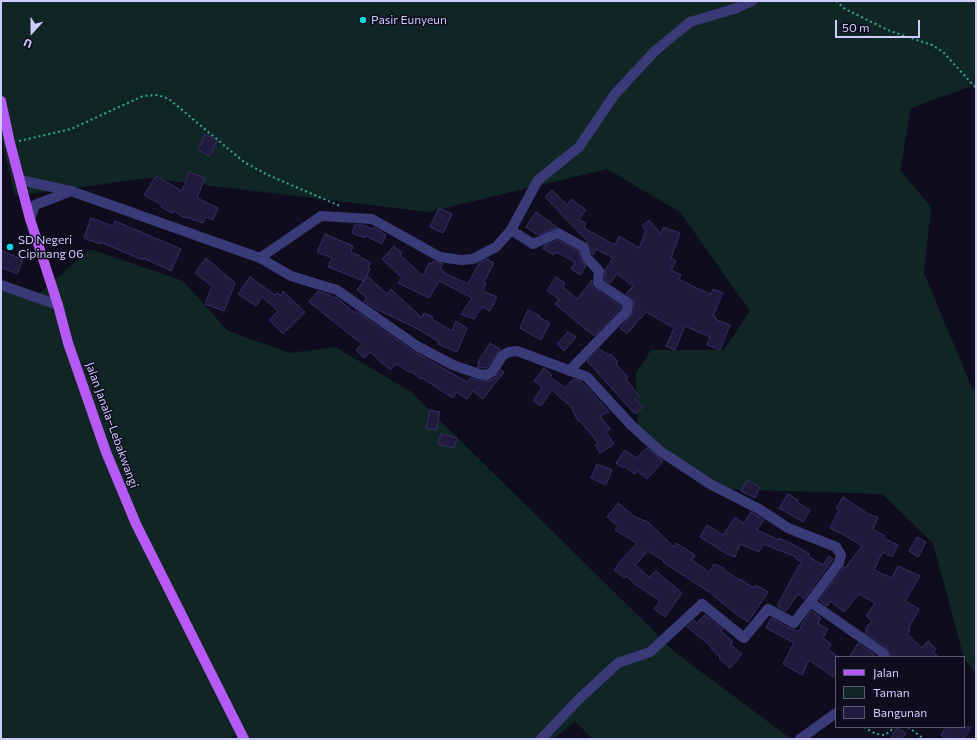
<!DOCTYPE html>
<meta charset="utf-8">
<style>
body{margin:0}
#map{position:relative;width:977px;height:740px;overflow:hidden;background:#0f0d1d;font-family:Commissioner,sans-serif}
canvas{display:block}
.frame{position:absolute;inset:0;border:2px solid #cfcbfc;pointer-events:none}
.legend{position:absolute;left:835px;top:656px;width:130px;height:72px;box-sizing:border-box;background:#0f0d1d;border:1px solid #5c5976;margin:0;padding:5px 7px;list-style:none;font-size:12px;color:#cfcbfc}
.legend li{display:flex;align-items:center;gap:8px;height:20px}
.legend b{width:20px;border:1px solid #5c5976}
.north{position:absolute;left:12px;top:12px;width:40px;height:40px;-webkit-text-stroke:3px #0f0d1d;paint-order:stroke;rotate:201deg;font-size:11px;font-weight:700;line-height:16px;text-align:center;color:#cfcbfc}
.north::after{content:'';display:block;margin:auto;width:14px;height:18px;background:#cfcbfc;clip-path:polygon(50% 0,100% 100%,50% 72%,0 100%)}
.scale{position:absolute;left:835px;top:20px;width:85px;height:18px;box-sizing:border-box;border:2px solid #cfcbfc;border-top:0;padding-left:5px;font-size:12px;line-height:14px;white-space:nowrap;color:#cfcbfc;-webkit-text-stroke:3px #0f0d1d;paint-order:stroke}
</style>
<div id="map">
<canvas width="977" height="740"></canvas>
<div class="frame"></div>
<ul class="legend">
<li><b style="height:5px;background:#b659f5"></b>Jalan</li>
<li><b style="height:11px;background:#102625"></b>Taman</li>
<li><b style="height:11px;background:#201a3c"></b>Bangunan</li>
</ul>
<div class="north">U</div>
<div class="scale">50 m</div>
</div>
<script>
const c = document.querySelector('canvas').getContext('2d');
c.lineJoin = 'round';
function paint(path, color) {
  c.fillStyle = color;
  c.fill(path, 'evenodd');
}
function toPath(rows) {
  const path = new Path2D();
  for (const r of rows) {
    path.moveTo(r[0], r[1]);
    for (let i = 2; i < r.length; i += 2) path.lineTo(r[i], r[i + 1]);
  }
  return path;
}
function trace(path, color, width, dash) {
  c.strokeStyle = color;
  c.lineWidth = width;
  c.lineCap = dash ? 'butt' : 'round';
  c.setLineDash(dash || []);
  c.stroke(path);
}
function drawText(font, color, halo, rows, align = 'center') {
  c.font = font + ' Commissioner,sans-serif';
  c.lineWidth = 3;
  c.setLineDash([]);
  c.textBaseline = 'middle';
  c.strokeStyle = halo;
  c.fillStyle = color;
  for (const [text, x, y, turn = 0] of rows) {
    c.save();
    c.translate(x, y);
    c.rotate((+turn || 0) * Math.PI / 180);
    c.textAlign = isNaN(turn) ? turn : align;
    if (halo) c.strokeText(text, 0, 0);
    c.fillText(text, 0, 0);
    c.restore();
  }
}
paint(toPath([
 [1,1,976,1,976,86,974,85,911,108,900,170,931,207,924,273,972,388,976,389,976,674,964,658,933,543,882,494,721,489,638,440,636,373,651,350,724,350,750,311,680,212,607,169,428,212,148,178,15,196,1,138],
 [90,249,183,281,228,331,290,353,335,347,410,391,676,653,791,739,593,739,575,721,554,739,236,739,234,735,229,739,1,739,1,279,39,294]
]), '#102625');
const building = toPath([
 [205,134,217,140,210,156,198,150,205,134],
 [189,172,205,178,197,198,218,208,213,220,206,217,203,223,186,217,185,218,174,211,172,213,161,207,162,205,144,195,156,176,182,191,189,172],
 [552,190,567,205,571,199,586,210,578,220,586,223,584,228,615,245,619,236,639,248,646,231,642,226,649,220,661,234,663,227,680,233,671,258,676,261,671,270,681,275,679,279,694,287,711,294,713,289,723,293,713,316,716,317,715,319,730,325,720,350,707,345,710,337,685,326,675,350,666,346,674,328,646,312,627,334,620,328,633,312,634,301,626,294,633,286,617,274,610,283,605,280,605,270,613,258,596,249,593,255,587,243,588,242,545,197,552,190],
 [439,208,452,214,443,233,430,227,439,208],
 [536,212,557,227,538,235,526,227,536,212],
 [91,218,113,226,115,221,181,249,171,271,143,258,143,260,100,242,100,244,84,238,91,218],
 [355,225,363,225,373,229,374,227,386,235,382,244,366,236,365,238,352,233,355,225],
 [325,234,353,246,351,252,360,256,360,257,371,263,368,267,370,269,364,281,328,267,332,258,317,252,325,234],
 [558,240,578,251,581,260,586,266,580,275,571,269,575,262,556,252,554,255,543,249,544,246,558,240],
 [394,246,402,253,400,255,423,276,429,263,432,264,433,261,443,264,440,269,444,271,443,272,468,284,479,263,487,259,494,263,484,282,486,283,483,291,497,297,490,311,482,307,474,319,461,314,472,298,439,281,429,298,398,283,402,278,382,259,394,246],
 [1,250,23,260,17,274,1,267,1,250],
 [206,258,235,283,224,311,205,304,212,286,195,273,206,258],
 [367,276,387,294,391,289,422,318,424,313,433,317,432,319,452,331,456,321,467,328,457,352,438,344,439,342,418,329,376,309,364,301,366,299,366,297,357,290,367,276],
 [250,277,275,295,278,293,281,296,283,291,305,312,283,334,269,320,278,311,262,297,256,306,238,294,250,277],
 [556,277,565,283,563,287,577,299,592,280,592,285,594,288,621,306,621,308,594,336,555,304,559,299,547,291,556,277],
 [318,291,330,295,335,298,336,297,355,313,356,311,413,351,467,382,470,378,478,380,488,381,495,378,501,370,504,372,483,399,473,391,467,399,456,392,453,398,422,378,421,379,410,371,409,372,396,364,390,370,370,352,364,358,356,350,362,344,309,302,318,291],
 [528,310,540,316,539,317,550,323,541,340,520,328,528,310],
 [568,332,576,337,564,351,557,344,568,332],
 [490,343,500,349,488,367,485,368,477,367,479,363,478,362,490,343],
 [599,349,609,355,611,354,618,362,616,364,628,377,626,379,639,396,635,399,643,407,635,414,587,361,599,349],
 [544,368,552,375,550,377,565,388,573,379,580,381,589,389,609,412,600,416,610,429,606,432,614,444,600,453,595,445,598,443,580,421,578,421,571,407,552,390,541,406,533,401,542,387,534,381,544,368],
 [430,410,440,412,436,430,426,428,430,410],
 [441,434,457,438,454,448,438,444,441,434],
 [647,448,663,461,647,479,638,471,634,474,624,466,623,468,616,463,625,450,636,458,647,448],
 [597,464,612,470,606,485,591,478,597,464],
 [747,480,760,487,755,498,741,491,747,480],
 [788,494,798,500,797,502,810,510,803,522,779,508,788,494],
 [843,497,868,514,878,517,873,530,884,535,883,538,898,545,892,557,883,552,874,570,892,578,898,566,920,576,905,601,919,609,908,629,910,630,907,634,922,648,928,641,936,649,933,652,939,657,891,657,886,647,865,633,867,630,865,630,872,620,866,616,875,603,859,594,844,612,830,601,827,606,819,600,844,567,845,568,862,546,839,532,839,533,830,528,839,510,836,508,843,497],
 [618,503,635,517,648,522,674,547,676,543,695,555,692,560,709,572,714,564,724,568,723,569,740,580,740,579,754,588,756,585,768,592,748,622,736,614,709,592,663,562,664,561,648,551,635,565,649,577,656,571,682,593,665,617,654,609,660,601,638,586,638,587,626,576,624,578,614,570,624,557,637,543,615,530,618,526,607,517,618,503],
 [751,512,764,520,757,530,779,540,779,538,792,544,810,554,808,556,823,565,829,556,833,559,804,599,798,594,786,611,777,606,798,567,802,562,796,559,796,557,763,544,759,552,740,544,735,557,727,554,700,537,707,525,723,535,735,517,743,523,751,512],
 [917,537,926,542,918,557,909,551,917,537],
 [811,611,821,618,818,624,828,629,823,638,831,644,828,649,836,655,836,672,833,677,809,660,802,675,783,664,794,643,766,628,771,618,791,629,799,631,803,622,811,611],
 [705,615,723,629,721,631,733,642,730,644,742,654,730,668,719,658,720,657,711,648,712,647,687,627,694,620,697,623,705,615],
 [858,643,877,657,849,657,858,643],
 [946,727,971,727,964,739,947,739,941,735,946,727],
 [897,728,906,733,902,739,890,739,897,728]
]);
paint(building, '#201a3c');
trace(building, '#372d67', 1);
trace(toPath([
 [836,1,845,9,890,31,932,45,943,52,976,88],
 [19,141,71,129,143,96,158,95,169,99,244,162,268,175,340,206],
 [864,727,876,734,885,735,895,727],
 [908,727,924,739]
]), '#34a79d', 2, [2, 3]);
trace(toPath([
 [20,180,71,191],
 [30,219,35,205,71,191,260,258,291,276,337,290,417,346,453,365,479,374,486,375,492,372,503,355,509,352,517,351,587,377,631,425,660,451,710,484,759,509,788,528,836,547,841,555,839,563,810,602,882,652,885,657],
 [511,230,533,244,558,233,583,247,587,258,599,271,598,283,628,303,627,311,569,371],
 [260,258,321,216,372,219,440,257,461,260,473,259,496,247,511,230,538,180,579,147,615,94,655,51,690,22,737,8,752,1],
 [1,285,58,305],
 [541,739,578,700,618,663,650,652,702,604,744,638,768,609,794,623,810,602],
 [800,739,836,713]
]), '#3b3a79', 10);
trace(toPath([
 [1,101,10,143,30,219,58,305,68,343,106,452,136,524,244,739]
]), '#b659f5', 10);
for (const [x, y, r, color] of [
 [363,20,4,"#0ed6e5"],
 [10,247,4,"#0ed6e5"]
]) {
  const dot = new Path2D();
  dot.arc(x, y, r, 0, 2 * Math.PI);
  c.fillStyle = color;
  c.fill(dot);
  trace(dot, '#0f0d1d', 1.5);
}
drawText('12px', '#cfcbfc', '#0f0d1d', [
 ["Pasir Eunyeun",371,20],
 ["SD Negeri",18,240],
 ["Cipinang 06",18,254]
], 'left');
drawText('12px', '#cfcbfc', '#0f0d1d', [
 ["Jalan Janala–Lebakwangi",112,425,70]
]);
</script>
